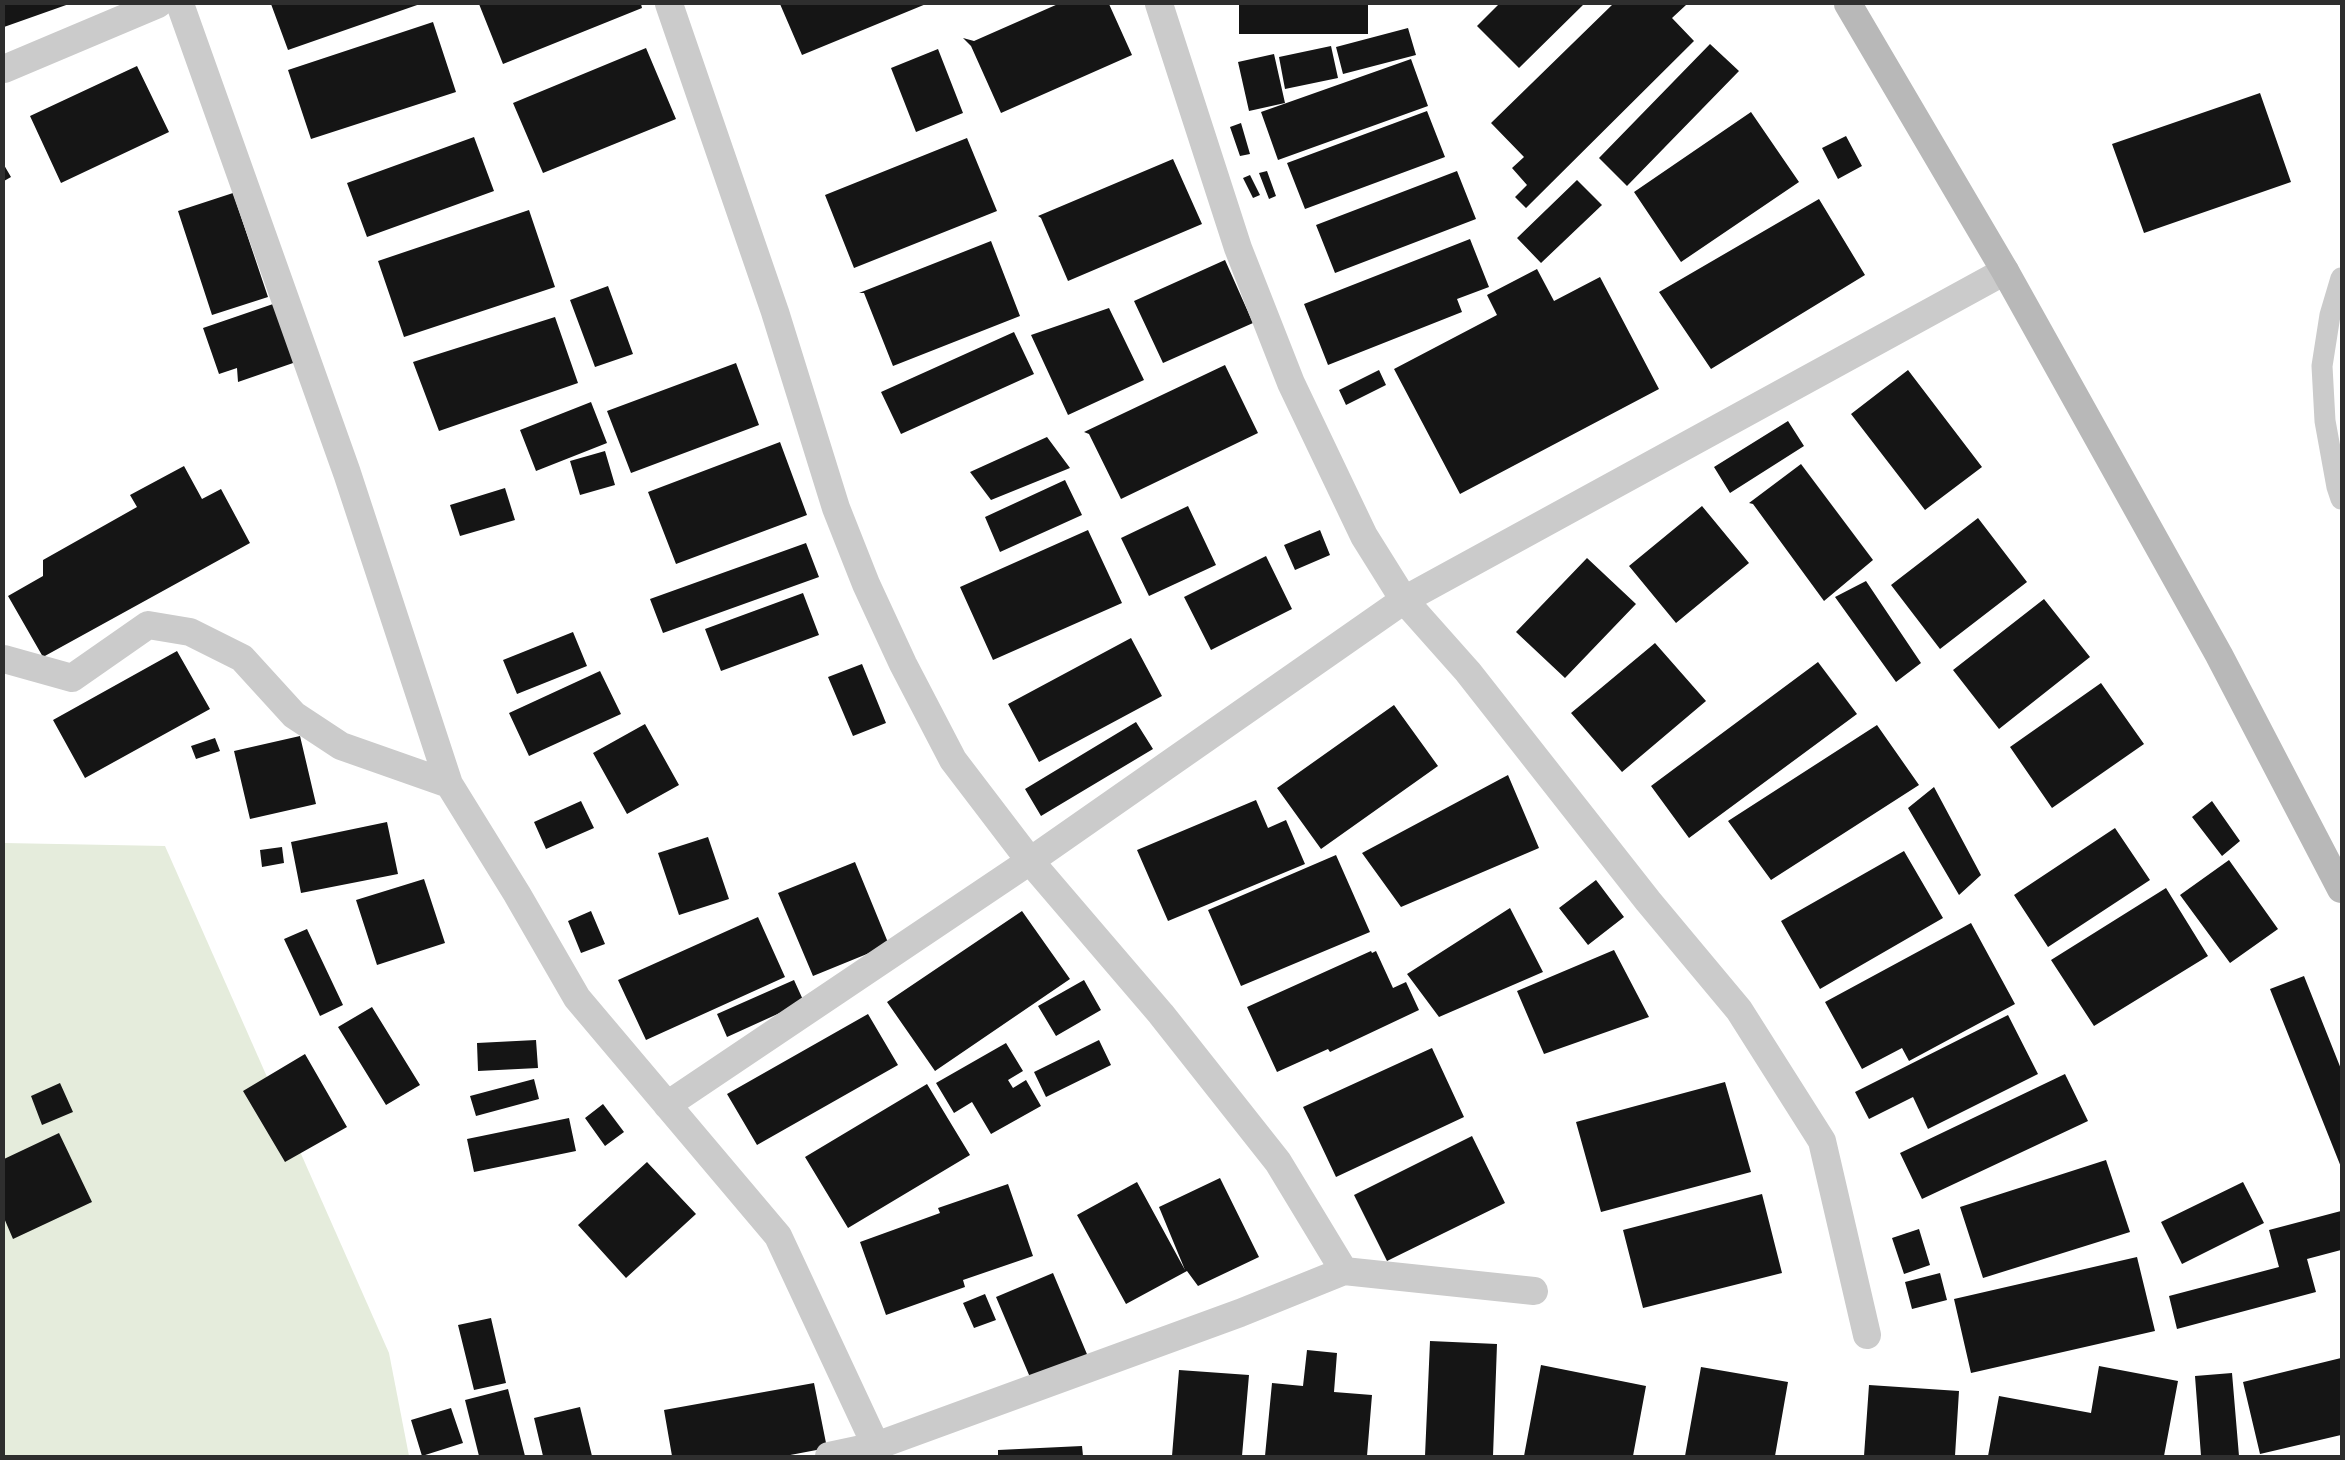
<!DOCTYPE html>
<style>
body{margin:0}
#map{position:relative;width:2345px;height:1460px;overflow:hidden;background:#fff;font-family:"Nunito Sans",sans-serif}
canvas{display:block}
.frame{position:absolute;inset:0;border:5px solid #2e2e2e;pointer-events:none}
</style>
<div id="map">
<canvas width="2345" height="1460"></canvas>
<div class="frame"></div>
</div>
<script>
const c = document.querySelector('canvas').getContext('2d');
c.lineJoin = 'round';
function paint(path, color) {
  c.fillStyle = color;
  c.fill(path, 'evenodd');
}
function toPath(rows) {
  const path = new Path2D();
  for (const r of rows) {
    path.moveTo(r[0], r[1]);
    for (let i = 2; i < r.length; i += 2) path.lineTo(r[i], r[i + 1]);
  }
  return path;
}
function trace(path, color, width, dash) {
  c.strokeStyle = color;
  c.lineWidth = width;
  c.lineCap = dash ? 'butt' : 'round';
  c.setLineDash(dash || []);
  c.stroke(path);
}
paint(toPath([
 [4,843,165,846,389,1353,409,1456,4,1456]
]), '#e5ecdc');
paint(toPath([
 [4,4,69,4,4,27],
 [271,4,420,4,288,50],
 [479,4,641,4,642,8,503,64],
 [780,4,926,4,802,55],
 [1058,4,1109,4,1132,55,1001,113,971,46,963,38,974,41],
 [1239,4,1368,4,1368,34,1239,34],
 [1499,4,1584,4,1519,68,1477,26],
 [1613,4,1685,4,1686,5,1672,18,1694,41,1526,208,1515,197,1527,185,1512,168,1524,157,1491,123],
 [433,22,456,92,311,139,288,70],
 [1408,28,1416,55,1343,74,1336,47],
 [1710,44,1739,71,1627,186,1599,158],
 [1331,46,1338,78,1285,89,1279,57],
 [646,48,676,119,543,173,513,103],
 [938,49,963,113,916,132,891,68],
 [1274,54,1285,103,1249,111,1238,62],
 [1411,59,1428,106,1278,160,1261,112],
 [137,66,169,132,61,183,30,116],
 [2260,93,2291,182,2144,233,2112,144],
 [1427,111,1445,157,1305,209,1287,163],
 [1751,112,1799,182,1681,262,1634,192],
 [1241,123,1250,154,1240,156,1230,127],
 [1846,136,1862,166,1838,179,1822,148],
 [474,137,494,191,367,237,347,183],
 [967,138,997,211,854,268,825,195],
 [1173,159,1202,224,1068,281,1041,218,1038,216],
 [4,165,11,177,4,181],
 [1267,171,1276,196,1269,199,1259,173],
 [1457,171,1476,219,1335,273,1316,225],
 [1250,175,1260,195,1253,198,1243,178],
 [1577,180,1602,205,1541,263,1517,238],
 [233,193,268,297,212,315,178,211],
 [1819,199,1865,275,1711,369,1659,292],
 [529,210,555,287,404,337,378,261],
 [1470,239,1489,287,1457,299,1462,312,1328,365,1304,304],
 [991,241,1020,316,893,366,864,293,859,293],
 [1225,260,1253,323,1163,363,1134,301],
 [1537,269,1554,301,1600,277,1659,389,1460,494,1394,369,1497,315,1487,295],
 [608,286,633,354,595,367,570,300],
 [276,303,296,362,238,382,237,368,219,374,203,328],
 [1109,308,1144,380,1068,415,1031,335],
 [555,317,578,383,439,431,413,362],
 [1014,332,1034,374,901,434,881,392],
 [736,363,759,425,631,473,607,411],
 [1225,365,1258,433,1121,499,1089,434,1084,432],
 [1379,370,1386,385,1346,405,1339,390],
 [1908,370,1982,467,1925,510,1851,414],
 [591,402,607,443,536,471,520,430],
 [1788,421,1804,446,1730,493,1714,467],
 [1047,437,1070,468,991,500,970,472],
 [780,442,807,515,676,564,648,492],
 [605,451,615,485,580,495,570,461],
 [1801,464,1873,560,1824,601,1753,504,1749,503],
 [184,466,202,499,221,489,250,543,43,657,8,596,43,576,43,560,137,507,130,495],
 [1065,480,1082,515,1000,552,985,517],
 [505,488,515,520,460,536,450,505],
 [1188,506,1216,565,1149,596,1121,538],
 [1702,506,1749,563,1676,623,1629,566],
 [1978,518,2027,582,1940,649,1891,585],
 [1088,530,1122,603,993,660,960,587],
 [1320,530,1330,555,1295,570,1284,545],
 [806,543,819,577,663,633,650,599],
 [1266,556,1292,609,1211,650,1184,597],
 [1587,558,1636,604,1565,678,1516,632],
 [1866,581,1921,663,1896,682,1835,597],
 [803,593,819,635,721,671,705,629],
 [2044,599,2090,657,1999,729,1953,670],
 [573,632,587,666,517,694,503,660],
 [1131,638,1162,696,1039,762,1008,704],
 [1655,643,1706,701,1622,772,1571,713],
 [177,651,210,709,85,778,53,720],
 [1818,662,1857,714,1689,838,1651,786],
 [862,664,886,723,853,736,828,677],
 [600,671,621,714,529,756,509,713],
 [2101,683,2144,744,2052,808,2010,747],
 [1394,705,1438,766,1321,849,1277,788],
 [1136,722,1153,749,1041,816,1025,789],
 [645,724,679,785,627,814,593,753],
 [1877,725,1919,785,1771,880,1728,821],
 [300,736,316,804,250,819,234,751],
 [215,738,220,751,196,759,191,746],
 [1508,775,1539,848,1401,907,1362,853],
 [1934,787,1981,875,1959,895,1908,808],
 [1256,800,1268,828,1286,820,1305,864,1168,921,1137,850],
 [581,801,594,828,546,849,534,822],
 [2212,801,2240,841,2222,856,2192,817],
 [387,822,398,874,301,893,291,842],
 [2115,828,2150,880,2048,947,2014,895],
 [708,837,729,899,679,915,658,853],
 [282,847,284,863,262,867,260,850],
 [1904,851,1943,918,1820,989,1781,921],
 [1336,855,1370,932,1241,986,1208,910],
 [2229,860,2278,929,2230,963,2180,895],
 [855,862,889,945,813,976,778,893],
 [424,879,445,943,377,965,356,900],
 [1596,880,1624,917,1588,945,1559,908],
 [2166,888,2208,956,2094,1026,2051,960],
 [1510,908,1543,972,1439,1017,1407,974],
 [591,911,605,944,581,953,568,921],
 [1022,911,1070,979,935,1071,887,1002],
 [758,917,785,977,646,1040,618,980],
 [1971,923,2015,1004,1909,1061,1902,1048,1862,1069,1825,1002],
 [307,929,343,1005,320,1016,284,939],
 [1614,950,1649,1017,1544,1054,1517,991],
 [1371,951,1372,953,1376,951,1393,988,1406,982,1419,1010,1330,1052,1328,1049,1277,1072,1247,1007],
 [2304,976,2341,1069,2341,1167,2270,989],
 [794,980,804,1002,727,1037,717,1014],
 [1084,980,1101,1010,1056,1036,1038,1006],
 [372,1007,420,1085,386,1105,338,1027],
 [868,1014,898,1065,757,1145,727,1094],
 [2008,1015,2038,1074,1928,1129,1913,1097,1869,1119,1855,1092],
 [536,1040,538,1068,478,1071,477,1043],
 [1099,1040,1111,1065,1046,1097,1034,1072],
 [1006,1043,1023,1071,1008,1080,1013,1088,1026,1080,1041,1106,991,1134,972,1102,954,1113,936,1083],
 [1432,1048,1464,1117,1336,1177,1303,1107],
 [305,1054,347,1127,285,1162,243,1091],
 [2065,1074,2088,1121,1922,1199,1900,1153],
 [534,1079,539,1099,476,1116,470,1096],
 [1725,1082,1751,1172,1601,1212,1576,1122],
 [60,1083,73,1112,42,1125,31,1096],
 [927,1084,970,1155,848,1228,805,1157],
 [603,1104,624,1132,605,1146,585,1118],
 [569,1118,576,1151,474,1172,467,1139],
 [59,1133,92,1202,13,1239,4,1218,4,1159],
 [1472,1136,1505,1203,1387,1261,1354,1195],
 [2106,1160,2130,1232,1983,1278,1960,1207],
 [647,1162,696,1214,626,1278,578,1225],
 [1220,1178,1259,1257,1198,1286,1187,1271,1126,1304,1077,1215,1137,1182,1185,1270,1159,1207],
 [2243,1182,2264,1223,2182,1264,2161,1222],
 [1008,1184,1033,1256,963,1280,965,1287,886,1315,860,1242,940,1213,938,1208],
 [1762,1194,1782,1273,1643,1308,1623,1230],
 [2341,1211,2341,1250,2307,1259,2316,1292,2177,1329,2169,1296,2279,1267,2269,1230],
 [1919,1229,1930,1265,1904,1274,1892,1238],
 [2137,1257,2155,1331,1971,1373,1954,1299],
 [1053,1273,1089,1359,1032,1382,996,1297],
 [1940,1273,1947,1300,1912,1309,1905,1282],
 [985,1294,996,1320,974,1328,963,1303],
 [491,1318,506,1383,474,1390,458,1325],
 [1430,1341,1497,1344,1493,1456,1425,1456],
 [1307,1350,1337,1353,1334,1392,1372,1395,1367,1456,1265,1456,1272,1383,1303,1386],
 [2341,1358,2341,1435,2260,1454,2243,1382],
 [1541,1365,1646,1386,1633,1456,1524,1456],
 [2099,1366,2178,1381,2164,1456,1988,1456,1999,1396,2091,1413],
 [1701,1367,1788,1382,1775,1456,1685,1456],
 [1179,1370,1249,1375,1242,1456,1172,1456],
 [2232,1373,2239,1456,2201,1456,2195,1376],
 [814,1383,827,1448,785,1456,672,1456,664,1410],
 [1869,1385,1959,1391,1955,1456,1864,1456],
 [508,1389,525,1456,479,1456,465,1400],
 [580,1407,592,1456,543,1456,534,1418],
 [451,1408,463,1443,422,1456,411,1420],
 [1082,1446,1083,1456,998,1456,998,1450]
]), '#151515');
trace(toPath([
 [2341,278,2330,315,2322,366,2325,421,2337,487,2341,499]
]), '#cbcbcb', 21);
trace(toPath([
 [180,4,347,473,449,784,517,894,577,998,778,1236,876,1446,1240,1313,1344,1271,1534,1291],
 [669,4,775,312,836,508,866,584,903,664,953,760,1030,861,1161,1014,1278,1162,1344,1271],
 [1159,4,1238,248,1291,383,1364,536,1404,600,1468,672,1648,901,1739,1010,1822,1141,1867,1335],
 [4,69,158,4],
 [4,659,72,678,148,625,190,632,242,658,294,715,341,746,449,784],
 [667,1105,1030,861,1404,600,2005,271],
 [829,1456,876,1446]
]), '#cbcbcb', 28);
trace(toPath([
 [1848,4,2005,271,2219,655,2341,889]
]), '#b8b8b8', 28);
</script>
